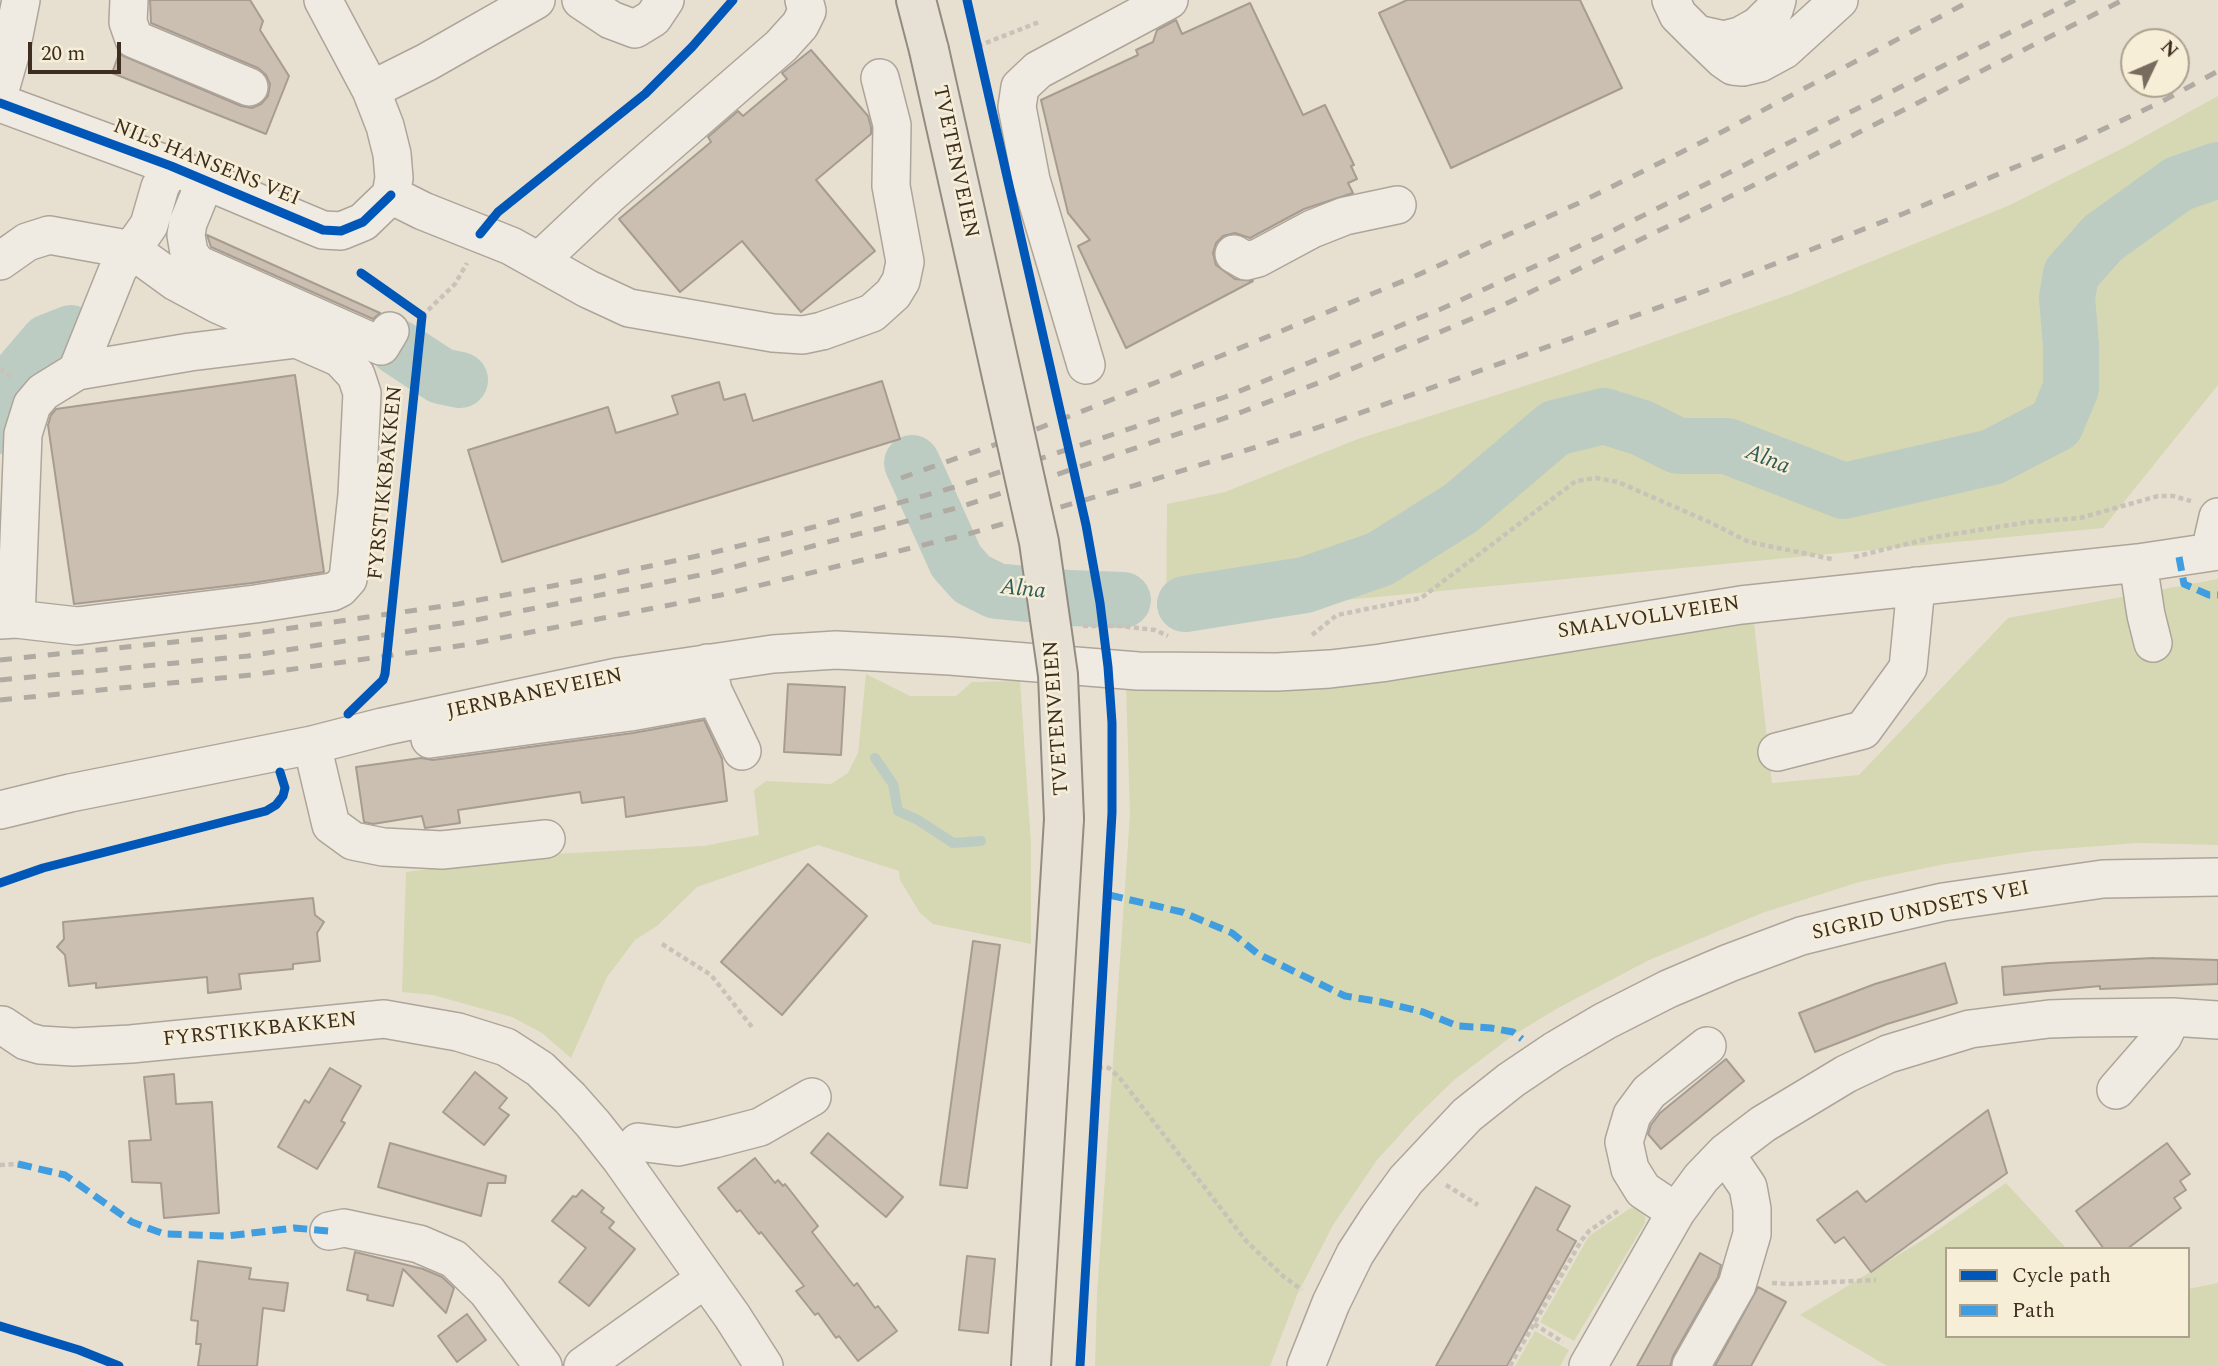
<!DOCTYPE html>
<style>
body{margin:0}
#map{position:relative;width:2218px;height:1366px;overflow:hidden;background:#e7e0d1;font-family:Spectral,serif}
canvas{display:block}
.legend{position:absolute;left:1945px;top:1247px;width:245px;height:91px;box-sizing:border-box;background:#f7eed8;border:2px solid #ada18e;margin:0;padding:9px 12px;list-style:none;font-size:21px;color:#3d2e20}
.legend li{display:flex;align-items:center;gap:14px;height:35px}
.legend b{width:35px;border:2px solid #ada18e}
.north{position:absolute;left:2120px;top:28px;width:70px;height:70px;box-sizing:border-box;background:#f7eed8;border:2px solid #ada18e;border-radius:50%;rotate:46deg;font-size:19px;font-weight:700;line-height:28px;text-align:center;color:#3d2e20}
.north::after{content:'';display:block;margin:auto;width:24px;height:32px;background:#786c5e;clip-path:polygon(50% 0,100% 100%,50% 72%,0 100%)}
.scale{position:absolute;left:28px;top:42px;width:93px;height:32px;box-sizing:border-box;border:4px solid #3d2e20;border-top:0;padding-left:9px;font-size:21px;line-height:24px;white-space:nowrap;color:#3d2e20;-webkit-text-stroke:5px #f7eed8;paint-order:stroke}
</style>
<div id="map">
<canvas width="2218" height="1366"></canvas>
<ul class="legend">
<li><b style="height:9px;background:#0057b8"></b>Cycle path</li>
<li><b style="height:9px;background:#3f9de0"></b>Path</li>
</ul>
<div class="north">N</div>
<div class="scale">20 m</div>
</div>
<script>
const c = document.querySelector('canvas').getContext('2d');
c.lineJoin = 'round';
function paint(path, color) {
  c.fillStyle = color;
  c.fill(path, 'evenodd');
}
function toPath(rows) {
  const path = new Path2D();
  for (const r of rows) {
    path.moveTo(r[0], r[1]);
    for (let i = 2; i < r.length; i += 2) path.lineTo(r[i], r[i + 1]);
  }
  return path;
}
function trace(path, color, width, dash) {
  c.strokeStyle = color;
  c.lineWidth = width;
  c.lineCap = dash ? 'butt' : 'round';
  c.setLineDash(dash || []);
  c.stroke(path);
}
function drawText(font, color, halo, rows, align = 'center') {
  c.font = font + ' Spectral,serif';
  c.lineWidth = 5;
  c.setLineDash([]);
  c.textBaseline = 'middle';
  c.strokeStyle = halo;
  c.fillStyle = color;
  for (const [text, x, y, turn = 0] of rows) {
    c.save();
    c.translate(x, y);
    c.rotate((+turn || 0) * Math.PI / 180);
    c.textAlign = isNaN(turn) ? turn : align;
    if (halo) c.strokeText(text, 0, 0);
    c.fillText(text, 0, 0);
    c.restore();
  }
}
paint(toPath([
 [2218,96,2218,385,2103,528,1166,617,1167,504,1225,492,1358,439,1562,374,1791,294,2010,205,2127,146],
 [2218,579,2218,845,2138,843,2034,851,1945,864,1859,882,1762,913,1649,960,1558,1008,1512,1036,1454,1080,1416,1117,1377,1160,1333,1225,1297,1295,1270,1366,1095,1366,1097,1294,1130,814,1126,686,1311,690,1754,623,1772,783,1859,775,2008,618],
 [866,674,910,696,956,696,972,682,1020,681,1031,844,1031,944,933,924,920,913,900,880,899,871,818,845,697,887,657,926,635,940,607,977,571,1058,542,1033,512,1017,433,995,402,992,406,872,535,855,704,846,759,835,754,790,766,781,831,784,848,773,858,753],
 [2006,1183,2067,1249,1947,1249,1947,1336,2188,1336,2188,1289,2218,1283,2218,1366,1887,1366,1800,1315,1926,1238],
 [1636,1207,1641,1210,1645,1217,1645,1223,1574,1341,1540,1322,1589,1236,1629,1209],
 [1535,1331,1569,1350,1560,1366,1515,1366]
]), '#d6d7b3');
trace(toPath([
 [875,758,893,784,898,811,918,820,953,843,981,841]
]), '#bcccc2', 10);
trace(toPath([
 [397,347,441,376,460,380],
 [0,426,9,388,48,342,71,333],
 [912,463,956,561,972,579,996,591,1069,598,1123,600],
 [1185,604,1305,585,1380,559,1461,508,1555,428,1604,416,1642,428,1678,446,1727,446,1844,491,1992,457,2056,424,2071,388,2071,346,2067,298,2071,274,2103,238,2178,184,2218,170]
]), '#bcccc2', 56);
const building = toPath([
 [150,0,250,0,263,21,260,30,289,76,266,134,112,73,119,54,241,106,252,108,261,104,268,96,270,84,266,75,258,68,151,23,150,0],
 [1407,0,1580,0,1622,88,1451,168,1379,13,1407,0],
 [1250,3,1303,115,1325,105,1354,165,1351,166,1357,179,1348,183,1353,193,1304,209,1250,238,1235,233,1223,236,1216,243,1213,253,1216,265,1235,279,1253,281,1126,348,1078,246,1090,240,1068,213,1041,100,1138,55,1136,50,1153,42,1157,30,1176,20,1182,34,1250,3],
 [811,50,868,116,871,127,871,134,816,180,875,251,801,312,742,241,680,292,619,219,711,142,708,137,738,111,743,116,787,79,782,73,811,50],
 [207,235,380,313,373,319,211,247,207,235],
 [295,375,324,572,252,583,74,604,48,425,51,415,56,409,295,375],
 [882,381,900,439,502,562,468,450,608,407,616,433,678,414,672,396,719,382,724,400,745,394,753,421,882,381],
 [788,684,845,687,841,755,784,752,788,684],
 [704,720,722,759,727,801,626,817,624,797,582,803,580,792,458,810,460,823,425,828,422,816,373,824,364,822,356,767,421,758,433,760,633,733,704,720],
 [808,864,867,916,782,1015,721,962,808,864],
 [313,898,315,915,324,922,317,933,320,961,293,964,293,969,239,974,241,989,208,993,207,977,96,988,96,983,69,986,65,955,57,947,64,939,63,922,313,898],
 [973,941,1000,945,967,1188,940,1185,973,941],
 [2154,958,2218,960,2218,984,2100,989,2100,986,2004,995,2002,967,2049,963,2154,958],
 [1945,963,1957,1003,1887,1024,1815,1052,1799,1013,1875,984,1945,963],
 [1726,1059,1744,1081,1661,1149,1648,1134,1651,1125,1660,1113,1726,1059],
 [330,1068,361,1086,341,1121,345,1123,317,1169,278,1147,305,1100,309,1103,330,1068],
 [475,1072,507,1098,499,1108,509,1115,484,1145,443,1112,475,1072],
 [174,1074,176,1104,212,1102,219,1213,164,1218,161,1183,132,1182,129,1141,151,1140,144,1077,174,1074],
 [1988,1110,2007,1173,1871,1272,1844,1237,1835,1243,1817,1220,1857,1191,1866,1202,1988,1110],
 [828,1133,903,1197,886,1217,811,1153,828,1133],
 [390,1143,506,1176,505,1183,488,1183,481,1216,378,1187,390,1143],
 [2167,1143,2190,1174,2180,1181,2186,1190,2174,1198,2181,1208,2127,1249,2104,1249,2076,1211,2167,1143],
 [755,1158,775,1183,778,1180,783,1186,785,1184,818,1226,812,1232,854,1286,857,1283,875,1308,878,1306,897,1331,858,1361,839,1336,836,1338,818,1313,815,1315,796,1291,804,1286,761,1232,759,1234,740,1210,737,1212,718,1188,755,1158],
 [1536,1187,1570,1206,1557,1230,1576,1241,1507,1366,1436,1366,1536,1187],
 [582,1190,604,1208,601,1212,614,1222,609,1228,635,1249,589,1306,559,1282,586,1248,552,1221,573,1196,576,1197,582,1190],
 [355,1252,423,1269,442,1277,454,1288,446,1313,403,1269,393,1306,367,1300,368,1295,347,1290,355,1252],
 [1700,1253,1721,1265,1718,1277,1673,1356,1670,1366,1637,1366,1700,1253],
 [967,1256,995,1259,988,1333,959,1330,967,1256],
 [198,1261,251,1268,249,1279,288,1283,284,1311,263,1308,257,1366,198,1366,201,1344,196,1344,198,1321,191,1320,198,1261],
 [1758,1287,1786,1302,1751,1366,1715,1366,1758,1287],
 [467,1314,486,1340,457,1362,438,1336,467,1314]
]);
paint(building, '#cbbfb2');
trace(building, '#a89c90', 2);
const minor = toPath([
 [129,0,128,22,134,39,249,87],
 [581,0,611,20,635,29,653,18,665,0],
 [1671,0,1678,15,1697,34,1724,40,1740,36,1758,26,1774,10,1777,0],
 [1697,34,1723,59,1733,66,1743,67,1760,63,1784,50,1839,0],
 [0,90,10,55,21,0],
 [371,90,427,62,536,0],
 [0,103,171,166,306,223,323,230,341,231,363,222,391,195,394,178,392,154,385,126,371,90,323,0],
 [206,179,188,223,186,235,189,253,197,264,381,346,390,331],
 [391,195,423,211,511,246,588,289,629,308,773,333,803,335,822,331,872,313,893,294,901,281,905,262,891,186,892,125,880,78],
 [1234,254,1246,261,1258,258,1312,229,1345,216,1397,205],
 [0,261,27,242,49,235,132,250,176,282,217,304,340,358,356,375,362,393,357,495,348,579,340,588,332,592,255,604,77,626,16,619,0,620],
 [539,261,608,196,781,46,800,25,807,11,804,0],
 [1086,365,1031,180,1017,107,1020,87,1038,70,1169,0],
 [77,371,118,269,149,225,160,187,171,166],
 [2210,552,2218,517],
 [2138,563,2146,615,2153,643],
 [16,619,23,434,32,405,43,392,77,371,190,352,297,339],
 [713,691,742,751],
 [430,739,630,712,708,698,713,691,707,663],
 [312,745,331,825,353,841,383,847,442,850,546,839],
 [1777,752,1863,730,1908,668,1916,586],
 [0,810,70,793,312,745,382,727,617,677,773,654,836,650,950,656,1138,671,1277,672,1330,669,1381,663,1741,605,2138,563,2218,551],
 [0,1027,2,1025,26,1041,40,1045,74,1047,131,1044,384,1019,458,1032,506,1047,540,1069,570,1098,593,1124,620,1158,732,1316,764,1366],
 [2116,1090,2163,1036,2172,1017],
 [638,1142,678,1147,714,1139,760,1127,812,1097],
 [1676,1212,1643,1190,1630,1169,1624,1142,1632,1115,1649,1092,1707,1046],
 [329,1231,344,1228,419,1244,454,1259,487,1291,543,1366],
 [583,1366,705,1279],
 [1306,1366,1331,1303,1355,1254,1379,1217,1406,1180,1467,1115,1511,1080,1554,1051,1605,1021,1668,989,1729,963,1801,936,1865,920,1943,902,2103,879,2218,877],
 [1588,1366,1676,1212,1701,1178,1725,1153,1763,1124,1846,1074,1888,1054,1970,1029,2049,1019,2079,1018,2172,1017,2218,1020],
 [1691,1366,1737,1285,1752,1234,1752,1209,1748,1187,1725,1153]
]);
const major = toPath([
 [916,0,929,50],
 [1031,1366,1064,819]
]);
trace(minor, '#ada599', 40);
trace(major, '#928b80', 42);
trace(toPath([
 [978,46,1039,22],
 [422,316,455,284,467,263],
 [0,369,14,378],
 [1854,557,1935,537,2029,522,2080,518,2158,496,2173,496,2191,501],
 [1083,626,1120,626,1155,630,1168,636],
 [1312,635,1337,615,1421,598,1576,481,1596,478,1618,482,1707,521,1749,542,1832,559],
 [662,944,711,975,752,1027],
 [1098,1067,1109,1068,1119,1077,1247,1242,1283,1276,1302,1290],
 [0,1165,18,1164],
 [1446,1185,1478,1205],
 [1772,1283,1789,1284,1876,1280],
 [1534,1324,1563,1342],
 [1510,1366,1581,1241,1589,1231,1618,1211]
]), '#c8c2b9', 4.5, [5, 3.5]);
trace(minor, '#efebe3', 37);
trace(major, '#e6e1d4', 38);
trace(toPath([
 [901,478,1011,439,1157,382,1413,277,1579,203,1716,135,1972,0],
 [0,660,243,635,458,604,599,577,711,553,810,528,955,487,1225,397,1441,309,1610,232,2075,0],
 [0,680,248,656,461,623,715,572,960,507,1231,416,1318,383,1495,309,1748,188,2123,0],
 [0,700,251,675,465,645,721,595,968,534,1143,483,1332,423,1705,291,1905,213,2078,141,2163,101,2218,71]
]), '#afaaa2', 5, [12, 12]);
const majorBridge = toPath([
 [929,50,1039,542,1058,675,1064,819]
]);
trace(majorBridge, '#928b80', 42, []);
trace(majorBridge, '#e6e1d4', 38);
trace(toPath([
 [2179,557,2184,584,2209,595,2218,595],
 [1109,895,1182,912,1232,933,1258,954,1345,996,1381,1002,1423,1012,1458,1026,1491,1028,1513,1032,1522,1039],
 [18,1164,65,1175,132,1222,164,1234,227,1236,294,1228,329,1231]
]), '#3f9de0', 7, [14, 7]);
trace(toPath([
 [967,0,1086,525,1100,603,1108,667,1112,723,1112,813,1080,1366],
 [0,103,171,166,323,230,341,231,363,222,391,195],
 [480,234,498,212,645,94,692,47,733,0],
 [348,714,383,680,385,674,422,316,361,273],
 [0,883,43,868,266,811,276,805,283,796,285,788,280,772],
 [0,1326,79,1350,119,1366]
]), '#0057b8', 9);
drawText('21px', '#3d2e20', '#f7eed8', [
 ["TVETENVEIEN",954,162,78],
 ["NILS HANSENS VEI",206,164,22],
 ["FYRSTIKKBAKKEN",387,483,-84],
 ["SMALVOLLVEIEN",1649,619,-9],
 ["JERNBANEVEIEN",535,695,-12],
 ["TVETENVEIEN",1058,718,-94],
 ["SIGRID UNDSETS VEI",1921,912,-12],
 ["FYRSTIKKBAKKEN",260,1031,-6]
]);
drawText('italic 23px', '#2f5d5a', '#f7eed8', [
 ["Alna",1767,461,21],
 ["Alna",1023,591,6]
]);
</script>
